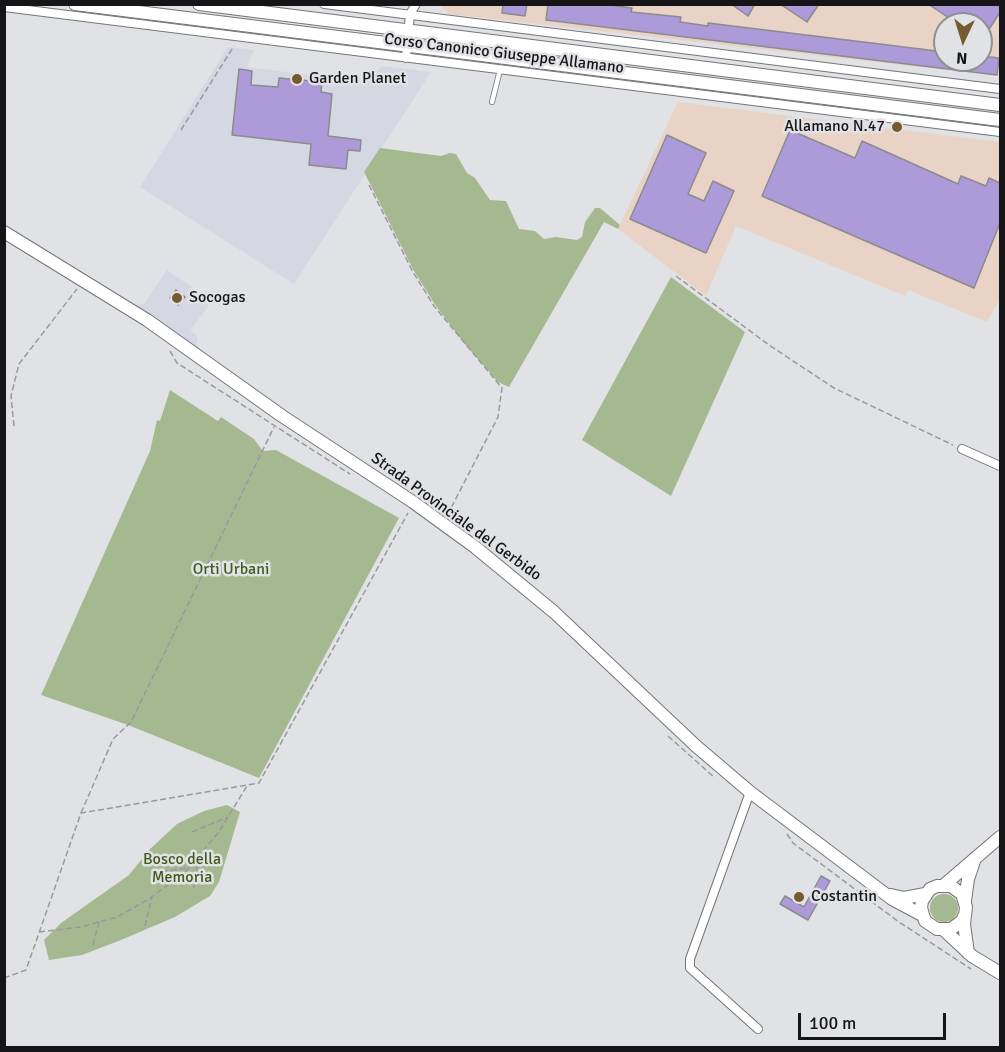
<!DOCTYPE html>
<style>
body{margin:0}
#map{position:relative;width:1005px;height:1052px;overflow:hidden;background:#e1e2e5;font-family:Signika,sans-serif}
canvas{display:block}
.frame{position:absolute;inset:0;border:6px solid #151517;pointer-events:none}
.north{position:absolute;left:933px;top:12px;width:60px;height:60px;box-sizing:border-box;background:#e1e2e5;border:2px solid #8f9093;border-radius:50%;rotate:184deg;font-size:16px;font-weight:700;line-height:24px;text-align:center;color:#151517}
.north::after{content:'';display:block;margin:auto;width:21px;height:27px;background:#76592d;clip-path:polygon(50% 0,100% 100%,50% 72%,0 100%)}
.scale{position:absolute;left:798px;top:1013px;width:148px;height:27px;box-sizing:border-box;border:3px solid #151517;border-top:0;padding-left:8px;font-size:18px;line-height:21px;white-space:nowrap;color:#151517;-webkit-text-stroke:4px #e1e2e5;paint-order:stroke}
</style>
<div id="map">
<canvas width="1005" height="1052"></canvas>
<div class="frame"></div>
<div class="north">N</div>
<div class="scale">100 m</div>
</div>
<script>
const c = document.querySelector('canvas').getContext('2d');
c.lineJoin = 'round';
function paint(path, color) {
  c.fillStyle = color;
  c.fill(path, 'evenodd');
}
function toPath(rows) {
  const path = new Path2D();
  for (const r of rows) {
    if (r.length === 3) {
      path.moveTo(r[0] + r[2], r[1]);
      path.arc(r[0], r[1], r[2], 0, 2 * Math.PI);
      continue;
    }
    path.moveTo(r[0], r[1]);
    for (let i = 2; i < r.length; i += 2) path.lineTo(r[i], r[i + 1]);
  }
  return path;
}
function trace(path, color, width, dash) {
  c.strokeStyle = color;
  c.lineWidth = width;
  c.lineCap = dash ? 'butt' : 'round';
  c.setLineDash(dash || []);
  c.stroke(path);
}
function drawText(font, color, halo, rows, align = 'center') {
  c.font = font + ' Signika,sans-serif';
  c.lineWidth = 5;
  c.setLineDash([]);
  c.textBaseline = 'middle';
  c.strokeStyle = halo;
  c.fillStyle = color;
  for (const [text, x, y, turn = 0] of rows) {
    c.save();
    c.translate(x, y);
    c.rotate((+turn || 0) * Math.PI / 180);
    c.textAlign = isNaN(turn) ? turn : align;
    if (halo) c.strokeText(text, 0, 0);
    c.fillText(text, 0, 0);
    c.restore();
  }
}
paint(toPath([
 [228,47,254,50,247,67,365,82,382,66,431,72,294,284,140,187],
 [167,270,212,301,190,331,197,336,197,344,204,356,133,305,144,304]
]), '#d5d8e3');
paint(toPath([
 [440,5,1000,5,1000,76,449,14],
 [945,24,981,24,981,60,945,60],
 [678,102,1000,142,1000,298,987,322,908,290,905,296,736,226,706,296,618,229]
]), '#e9d3c6');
paint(toPath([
 [380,148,441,156,450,153,456,154,467,173,475,178,490,200,506,201,519,229,535,231,544,239,556,237,577,240,582,237,585,222,595,208,600,208,620,225,618,229,604,222,509,387,498,382,464,343,436,306,414,271,364,172],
 [671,277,745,332,671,496,582,440],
 [170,390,218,421,221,417,254,439,263,451,276,450,399,518,259,778,128,725,41,695,150,451,157,420,160,421],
 [227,805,240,812,219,882,210,896,175,917,121,940,82,955,49,960,44,940,61,923,129,875,149,850,177,824,204,811],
 [944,908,14]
]), '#a5b991');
const building = toPath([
 [503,4,527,4,525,16,502,13,503,4],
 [548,4,602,4,632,8,631,12,681,17,680,22,708,26,708,23,945,52,945,60,981,60,981,56,999,58,997,75,546,20,548,4],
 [731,4,755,4,748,16,731,4],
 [780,4,819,4,807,22,780,4],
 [928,4,1000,4,1000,12,981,42,981,24,958,24,928,4],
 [239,69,252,71,251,85,278,87,279,78,322,82,321,92,332,94,328,136,361,140,360,151,348,150,346,169,309,165,311,144,232,135,239,69],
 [790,130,855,158,862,141,958,184,961,176,986,186,989,178,1000,183,1000,223,974,288,762,196,790,130],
 [667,135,706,153,688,194,704,201,713,181,734,191,706,253,630,219,667,135],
 [176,290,185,297,178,305,170,298,176,290],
 [821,876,830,881,808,920,780,904,785,896,804,907,821,876]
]);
paint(building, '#ad9bd9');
trace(building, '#8b8a8d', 1.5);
const lane = toPath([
 [492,102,500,70]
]);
const street = toPath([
 [324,4,1000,89],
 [4,7,1000,132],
 [406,58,410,14,416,4],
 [962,449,1000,466],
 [750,792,690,959,690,968,758,1029]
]);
const secondary = toPath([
 [75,4,1000,120],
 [199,4,1000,105],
 [4,232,147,320,282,416,413,502,475,547,554,612,696,746,750,792,892,899,922,915],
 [944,885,1000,837],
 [891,895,904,898,925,894],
 [965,901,968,879,975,858],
 [965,914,962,921,951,929,937,929,925,921,921,908,922,901,930,889,937,886,951,886,962,894,966,907,964,924,968,953],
 [944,930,972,956,1000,973]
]);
trace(lane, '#747578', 6);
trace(street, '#747578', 10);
trace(secondary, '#747578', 14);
trace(toPath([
 [181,130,234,46],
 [369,185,413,272,434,306,502,388,498,417,449,512],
 [676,276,769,345,834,388,953,445],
 [170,351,177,363,350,474],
 [14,426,11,396,19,364,77,289],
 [668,736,715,778],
 [81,813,113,739,131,722,274,427],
 [192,832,228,817],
 [787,834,793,843,899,922,971,969],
 [153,873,188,868],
 [194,888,198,858],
 [145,926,152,897],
 [39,932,81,927,117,917,149,899,186,871,218,833,247,786],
 [93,945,99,922],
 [4,978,26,970,81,813,259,783,408,513]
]), '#98999c', 1.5, [6, 3]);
trace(lane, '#fff', 4.5);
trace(street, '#fff', 8);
trace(secondary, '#fff', 12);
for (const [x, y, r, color] of [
 [297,79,6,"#76592d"],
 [897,127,6,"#76592d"],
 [177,298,6,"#76592d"],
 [799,897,6,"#76592d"]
]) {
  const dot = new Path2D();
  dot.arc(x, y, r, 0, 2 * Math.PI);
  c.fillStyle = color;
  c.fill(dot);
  trace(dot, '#e1e2e5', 2);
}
drawText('16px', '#151517', '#e1e2e5', [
 ["Corso Canonico Giuseppe Allamano",504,54,7],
 ["Strada Provinciale del Gerbido",456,517,36]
]);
drawText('16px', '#151517', '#e1e2e5', [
 ["Garden Planet",309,79],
 ["Allamano N.47",885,127,"right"],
 ["Socogas",189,298],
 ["Costantin",811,897]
], 'left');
drawText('16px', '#3f5b1a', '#e1e2e5', [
 ["Orti Urbani",231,570],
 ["Bosco della",182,860],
 ["Memoria",182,878]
]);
</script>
